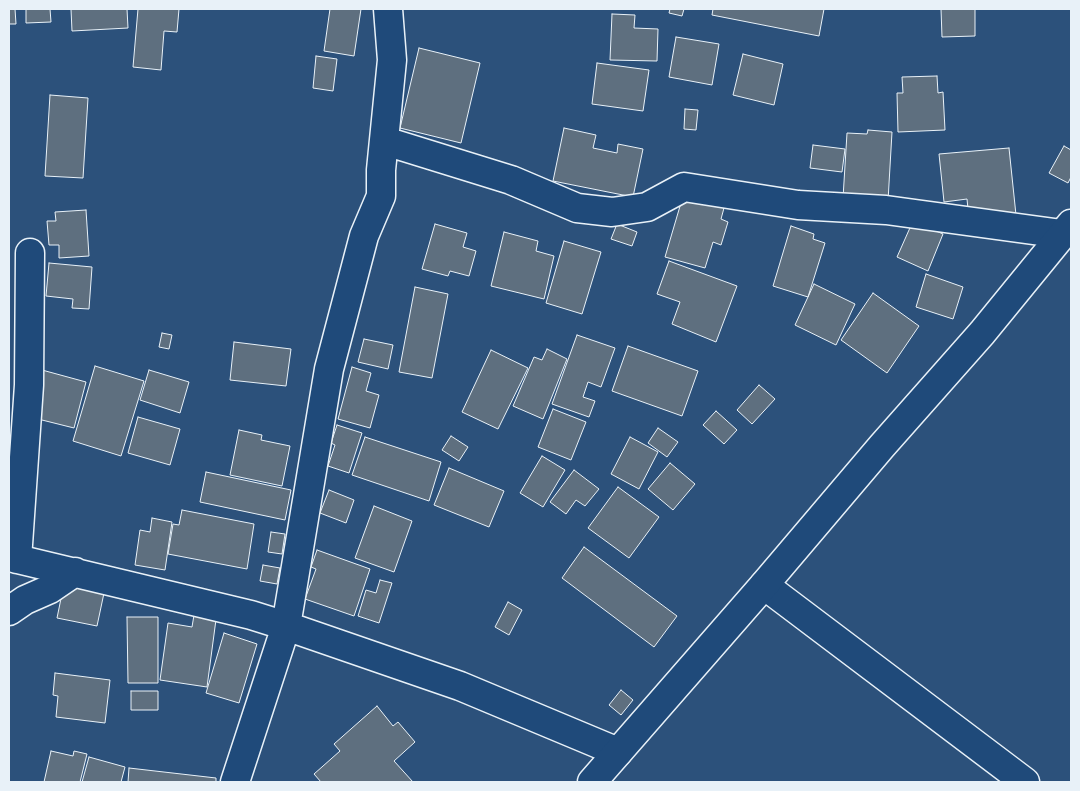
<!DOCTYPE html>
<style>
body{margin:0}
#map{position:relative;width:1080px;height:791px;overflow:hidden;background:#2c517b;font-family:Kalam,sans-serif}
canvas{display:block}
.frame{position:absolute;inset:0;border:10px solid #e8f1f8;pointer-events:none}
</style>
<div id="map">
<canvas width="1080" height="791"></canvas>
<div class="frame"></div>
</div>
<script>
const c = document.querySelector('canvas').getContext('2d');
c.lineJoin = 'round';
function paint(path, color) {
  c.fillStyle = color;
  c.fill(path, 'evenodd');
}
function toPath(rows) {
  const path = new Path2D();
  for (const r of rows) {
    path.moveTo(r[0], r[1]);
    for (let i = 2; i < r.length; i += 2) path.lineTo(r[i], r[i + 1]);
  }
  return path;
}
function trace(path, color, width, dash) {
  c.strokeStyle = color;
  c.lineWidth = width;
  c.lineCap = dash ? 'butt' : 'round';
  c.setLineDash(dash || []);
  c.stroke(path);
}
const building = toPath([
 [9,9,15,9,16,24,9,24,9,9],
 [26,9,50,9,51,22,26,23,26,9],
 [71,9,127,9,128,28,72,31,71,9],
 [138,9,179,9,177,32,164,31,161,70,133,67,138,9],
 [330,9,361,9,354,56,324,51,330,9],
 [670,9,684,9,682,16,669,13,670,9],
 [713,9,824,9,819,36,712,15,713,9],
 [941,9,975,9,975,36,942,37,941,9],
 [612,14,635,15,634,28,658,29,657,61,610,60,612,14],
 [676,37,719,44,712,85,669,77,676,37],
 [419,48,480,63,461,143,400,128,419,48],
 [743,54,783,64,774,105,733,95,743,54],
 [316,56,337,59,333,91,313,88,316,56],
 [597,63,649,70,643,111,592,104,597,63],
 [937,76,938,93,943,92,945,130,898,132,897,93,903,93,902,77,937,76],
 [50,95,88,98,83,178,45,176,50,95],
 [685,109,698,110,696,130,684,129,685,109],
 [564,128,596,135,593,148,617,153,618,144,643,149,633,197,553,181,564,128],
 [868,130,892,132,888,201,843,198,847,133,867,134,868,130],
 [813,145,845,149,842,172,810,168,813,145],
 [1064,146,1071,150,1071,177,1068,183,1049,173,1064,146],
 [1009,148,1016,215,969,219,967,199,944,202,939,154,1009,148],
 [683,196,724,208,721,219,728,222,721,245,713,242,705,268,665,257,683,196],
 [86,210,89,256,59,258,59,245,49,245,47,221,56,221,55,212,86,210],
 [913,221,943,234,928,271,897,257,913,221],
 [435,224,467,233,463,247,476,251,469,276,450,271,448,276,422,269,435,224],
 [617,224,637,232,632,246,611,239,617,224],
 [791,226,814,234,813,239,825,243,808,297,773,286,791,226],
 [504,232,538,241,536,251,554,256,544,299,491,286,504,232],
 [564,241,601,252,582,314,546,303,564,241],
 [669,261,737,286,716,342,672,324,680,302,657,294,669,261],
 [49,263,92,267,89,309,72,308,73,299,46,296,49,263],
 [926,274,963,287,953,319,916,307,926,274],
 [814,284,855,304,836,345,795,325,814,284],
 [415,287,448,294,432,378,399,372,415,287],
 [873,293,919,326,887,373,841,340,873,293],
 [162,333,172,335,169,349,159,347,162,333],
 [577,335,615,348,601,387,588,382,583,397,595,401,589,417,552,404,577,335],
 [364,339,393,345,388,369,358,362,364,339],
 [234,342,291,349,286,386,230,380,234,342],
 [628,346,698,371,682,416,612,391,628,346],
 [547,349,567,359,543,419,513,406,534,357,542,360,547,349],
 [491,350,528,368,498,429,462,412,491,350],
 [95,366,144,381,121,456,73,441,95,366],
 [352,367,371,373,366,391,379,395,370,428,338,419,352,367],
 [42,370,86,382,74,428,30,417,42,370],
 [149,370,189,382,180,413,140,400,149,370],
 [759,385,775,399,752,424,737,410,759,385],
 [553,409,586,422,571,460,538,447,553,409],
 [716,411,737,430,724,444,703,425,716,411],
 [138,417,180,429,170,465,128,453,138,417],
 [337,425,362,433,349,473,328,466,335,445,331,443,337,425],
 [658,428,678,442,667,457,648,443,658,428],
 [239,430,262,435,261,440,290,446,282,486,230,475,239,430],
 [451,436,468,447,459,461,442,450,451,436],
 [365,437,441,462,429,501,352,475,365,437],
 [630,437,658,452,639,489,611,474,630,437],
 [542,456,565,470,543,507,520,493,542,456],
 [670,463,695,484,673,510,648,489,670,463],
 [449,468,504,491,489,527,434,505,449,468],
 [574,470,599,489,585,506,576,500,566,514,550,502,574,470],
 [206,472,291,490,285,520,200,502,206,472],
 [618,487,659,517,629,558,588,528,618,487],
 [329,490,354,500,346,523,320,513,329,490],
 [374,506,412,521,394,572,355,558,374,506],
 [182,510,254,524,247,569,168,554,173,524,179,525,182,510],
 [152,518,172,522,165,570,135,565,140,530,150,532,152,518],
 [271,532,285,534,282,554,268,552,271,532],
 [584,547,677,616,654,647,562,578,584,547],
 [317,550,370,569,354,616,305,599,316,569,311,567,317,550],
 [263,565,280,568,277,584,260,581,263,565],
 [380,580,392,583,379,623,358,616,366,590,376,593,380,580],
 [64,584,104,593,97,626,57,618,64,584],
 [508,602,522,610,509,635,495,627,508,602],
 [195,609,217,612,207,687,160,680,168,623,192,627,195,609],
 [127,617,158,617,158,683,128,683,127,617],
 [224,633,257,644,239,703,206,693,224,633],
 [55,673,110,680,105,723,56,717,58,696,53,695,55,673],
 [621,690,633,700,621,715,609,705,621,690],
 [131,691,158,691,158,710,131,710,131,691],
 [377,706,393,726,398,722,415,742,394,761,413,782,321,782,314,774,340,751,334,744,377,706],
 [51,751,73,756,74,751,87,754,80,782,44,782,51,751],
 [89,757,125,767,121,782,82,782,89,757],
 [129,768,216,778,216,782,128,782,129,768]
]);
paint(building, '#5e6f7f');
trace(building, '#e8f1f8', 1);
const minor = toPath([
 [385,141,511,180,577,208,612,212,647,207,684,187,798,205,886,210,1062,234],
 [9,557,251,615,286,626,460,686,618,752],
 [17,559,29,385,30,253],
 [764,585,1025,782],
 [9,611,25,600,50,589,75,572],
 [235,782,286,626,329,369,364,236,381,196,381,170,392,60,388,9]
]);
const tertiary = toPath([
 [592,782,764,585,882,446,982,333,1071,224]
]);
trace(minor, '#e8f1f8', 31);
trace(tertiary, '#e8f1f8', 31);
trace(minor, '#1f4a7a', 28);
trace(tertiary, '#1f4a7a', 28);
</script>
